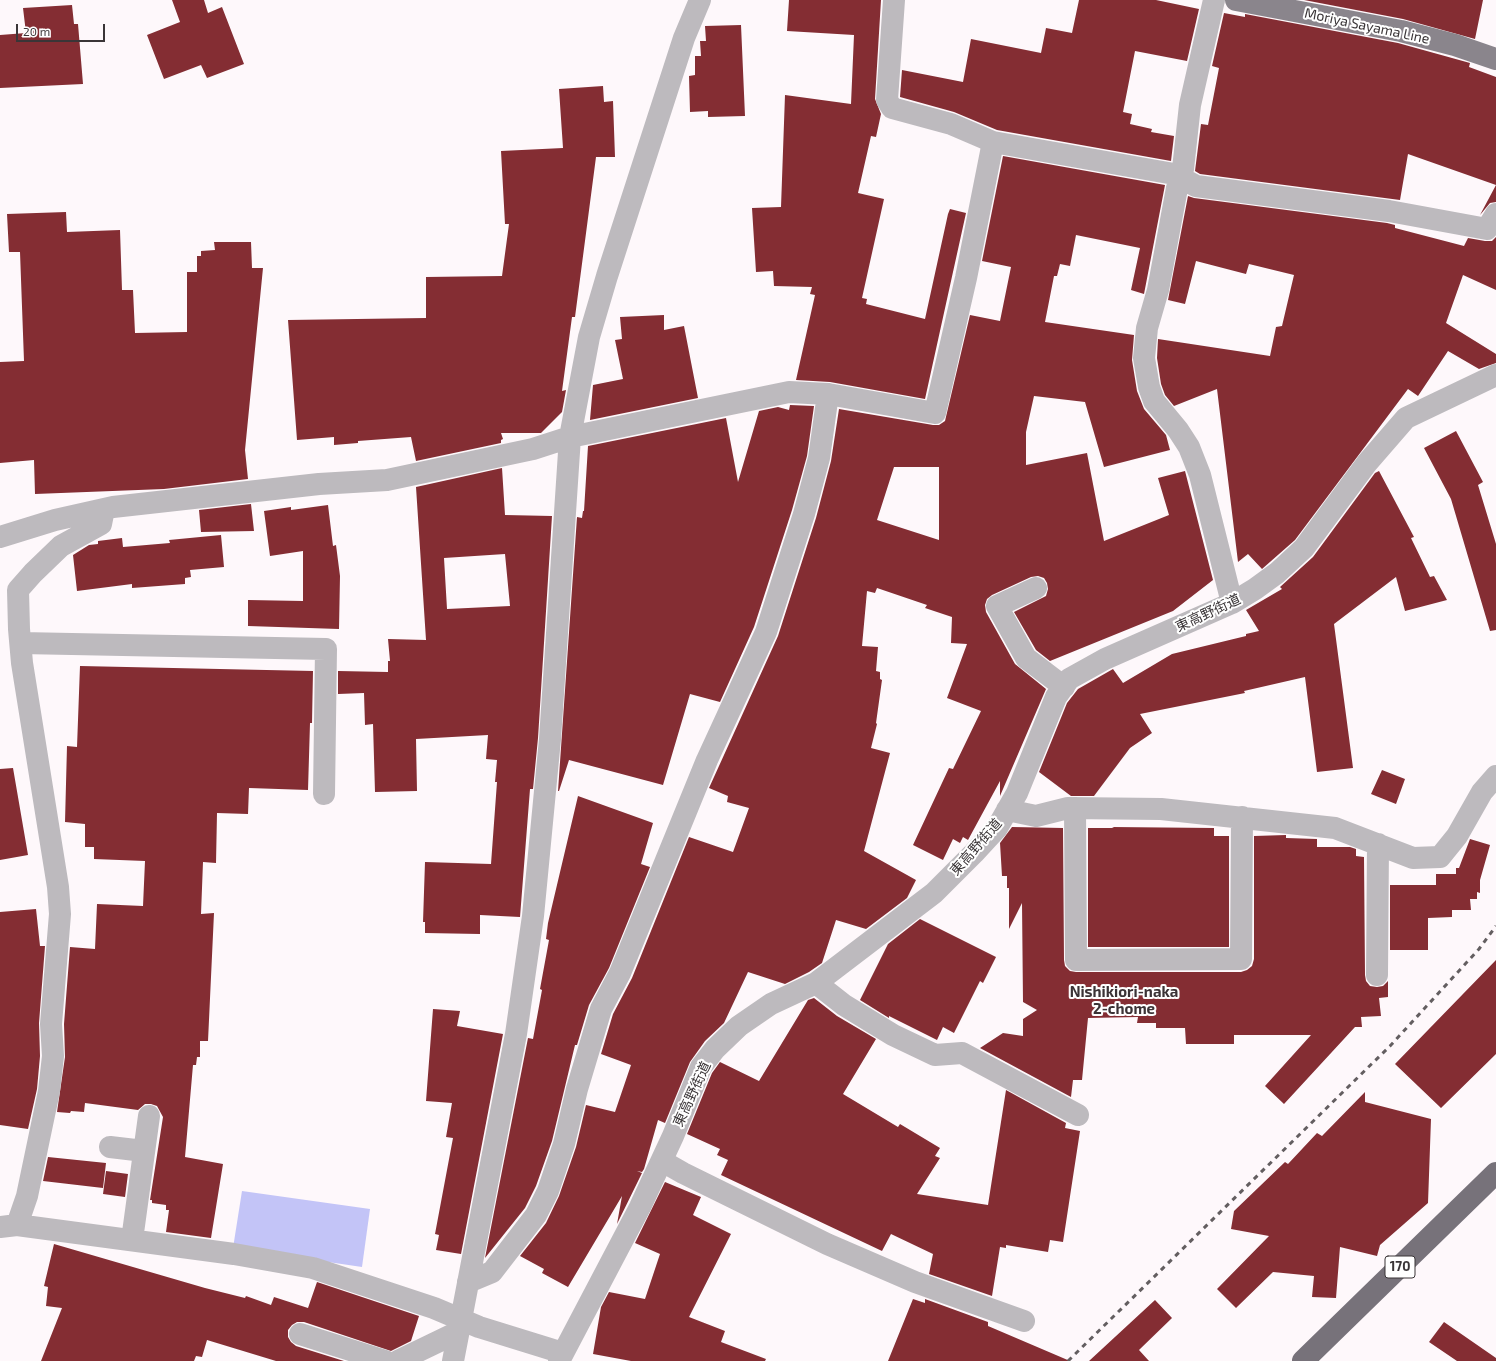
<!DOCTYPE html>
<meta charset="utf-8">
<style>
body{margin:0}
#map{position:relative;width:1496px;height:1361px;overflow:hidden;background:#fef8fb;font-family:"Exo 2",sans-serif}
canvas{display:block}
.scale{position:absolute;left:16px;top:24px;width:89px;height:18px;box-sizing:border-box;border:2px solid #3a3537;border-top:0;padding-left:5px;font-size:12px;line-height:14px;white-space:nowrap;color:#3a3537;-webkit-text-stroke:3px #fff;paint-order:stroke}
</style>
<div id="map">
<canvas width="1496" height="1361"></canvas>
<div class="scale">20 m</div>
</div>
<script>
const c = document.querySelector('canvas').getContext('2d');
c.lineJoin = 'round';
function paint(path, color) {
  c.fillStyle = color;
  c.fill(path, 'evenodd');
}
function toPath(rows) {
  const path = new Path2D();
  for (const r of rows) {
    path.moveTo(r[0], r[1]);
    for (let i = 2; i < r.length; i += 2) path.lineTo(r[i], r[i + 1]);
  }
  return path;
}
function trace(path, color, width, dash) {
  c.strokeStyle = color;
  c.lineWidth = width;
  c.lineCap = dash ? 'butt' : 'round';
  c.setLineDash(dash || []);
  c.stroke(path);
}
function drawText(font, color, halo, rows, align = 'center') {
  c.font = font + ' "Exo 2","Noto Sans JP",sans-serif';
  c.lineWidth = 4;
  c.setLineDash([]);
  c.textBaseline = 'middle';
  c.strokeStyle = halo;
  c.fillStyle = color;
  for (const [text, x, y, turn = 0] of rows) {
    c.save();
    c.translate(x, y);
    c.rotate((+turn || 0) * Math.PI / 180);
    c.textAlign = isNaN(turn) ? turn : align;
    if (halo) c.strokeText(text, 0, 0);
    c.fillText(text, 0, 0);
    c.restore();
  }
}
paint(toPath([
 [242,1191,370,1209,362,1267,233,1248]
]), '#c3c4f7');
paint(toPath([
 [172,0,204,0,208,13,222,7,244,64,207,78,201,65,164,79,147,35,180,22],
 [789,0,881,0,875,99,881,114,876,137,871,136,858,193,884,199,862,298,867,299,866,304,925,319,948,214,950,209,966,213,925,399,830,382,796,380,815,295,810,294,812,287,774,286,773,271,756,272,752,208,781,207,785,95,851,104,854,35,787,31],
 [1079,0,1156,0,1199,9,1187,61,1135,51,1123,112,1132,114,1130,124,1152,129,1151,132,1174,136,1171,161,997,130,954,112,900,97,902,70,963,82,971,39,1041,53,1046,28,1072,33],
 [1304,0,1483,0,1475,39,1403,19],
 [72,5,74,24,78,24,83,84,0,88,0,35,26,33,23,8],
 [1224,13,1245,17,1245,14,1398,43,1470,63,1469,67,1496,77,1496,185,1408,154,1400,200,1200,174,1195,171,1201,124,1208,125,1219,68,1212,66],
 [741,25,745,116,708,117,708,111,690,112,689,76,695,75,695,56,701,56,700,41,706,41,705,26],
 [603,86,604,102,613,101,615,157,596,157,575,317,572,317,562,391,566,390,562,412,541,433,501,433,503,439,501,440,501,443,416,461,411,437,358,441,358,443,334,445,334,437,297,440,288,320,426,318,426,277,502,276,509,224,505,224,501,151,563,148,559,89],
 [1003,156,1165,185,1144,294,1131,290,1140,248,1076,235,1070,266,1060,264,1057,276,1054,276,1045,322,1134,335,1132,360,1137,391,1144,409,1166,435,1170,450,1104,467,1085,402,1034,396,1026,432,1026,465,1087,453,1104,541,1169,515,1158,478,1185,471,1213,580,1173,611,1050,661,1036,650,1014,612,1046,596,1048,589,1047,583,1044,578,1038,576,1031,577,992,595,987,599,985,605,986,612,1015,664,1046,689,1000,796,1000,781,968,840,963,837,960,843,953,839,943,860,913,845,949,768,953,769,981,711,947,698,967,644,951,643,952,617,925,608,927,605,877,588,875,593,867,591,862,646,878,647,876,671,880,672,880,679,882,680,876,723,877,724,871,748,890,753,864,851,916,880,907,898,866,929,836,920,822,963,809,972,785,984,748,972,724,1023,705,1041,690,1062,665,1123,658,1120,644,1169,642,1172,637,1171,642,1173,617,1224,622,1196,568,1287,542,1273,544,1269,520,1256,546,1223,559,1196,576,1147,586,1105,615,1112,631,1065,601,1054,613,1014,632,978,689,837,733,852,749,808,727,802,728,796,709,788,778,636,816,518,831,461,839,409,933,425,939,425,945,421,970,315,1000,321,1011,267,982,261],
 [894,467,939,467,939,540,877,520],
 [1496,185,1496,202,1490,203,1480,215],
 [1188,196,1194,198,1387,223,1395,225,1395,228,1464,246,1468,238,1485,241,1492,241,1496,237,1496,290,1463,275,1446,323,1496,354,1496,363,1479,369,1448,351,1418,396,1408,389,1295,540,1262,569,1248,554,1238,562,1217,389,1174,406,1165,395,1161,384,1157,358,1158,339,1270,356,1276,327,1282,326,1294,275,1249,264,1246,274,1196,261,1185,304,1168,300],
 [66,212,67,232,120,230,122,290,133,290,135,333,187,332,187,272,197,272,197,256,201,256,201,251,215,250,214,242,251,242,252,268,263,268,245,450,248,479,164,489,35,494,34,460,0,463,0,362,24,361,20,252,9,252,7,214],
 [664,315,664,330,684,326,698,398,590,420,593,385,623,379,615,340,622,339,620,317],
 [790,405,814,406,807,456,792,510,754,627,720,702,690,694,663,785,569,760,559,791,558,791,577,517,582,518,583,511,584,511,588,446,726,418,738,482,759,411,778,407,789,410],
 [1456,431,1483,482,1478,485,1496,544,1496,630,1490,631,1451,499,1424,448],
 [502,468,505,515,552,516,538,738,533,789,530,789,520,917,480,915,480,934,425,933,425,922,423,922,425,862,491,864,497,782,495,782,497,760,486,759,488,735,416,739,417,791,375,792,373,724,365,725,364,693,338,694,338,671,388,672,388,661,390,661,388,639,426,640,416,487],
 [505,554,510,606,447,609,444,558],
 [1379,471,1414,537,1411,538,1430,577,1434,576,1447,600,1405,611,1396,577,1334,624,1353,768,1317,772,1305,677,1244,691,1245,693,1140,714,1152,733,1130,748,1094,796,1071,796,1039,772,1067,703,1078,689,1113,669,1123,683,1172,654,1246,636,1246,634,1259,631,1246,610,1282,589,1280,587,1313,557,1375,473],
 [251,504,254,531,201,532,199,510],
 [328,505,333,546,336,545,340,576,339,629,248,626,248,600,303,601,303,551,270,556,264,511,291,507,291,510],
 [221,535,224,567,190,570,191,577,185,578,185,584,132,588,132,584,77,591,73,555,89,545,98,544,98,541,122,538,123,547,170,543,169,540],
 [80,666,313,671,312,723,310,723,308,790,249,788,248,814,217,813,216,863,203,862,201,914,214,913,208,1041,200,1041,200,1057,197,1057,196,1065,193,1065,185,1157,223,1164,211,1238,166,1232,169,1210,166,1210,166,1205,152,1203,152,1200,150,1200,163,1117,157,1106,151,1104,145,1104,138,1110,85,1103,84,1112,71,1111,70,1113,57,1112,65,1057,64,1024,70,947,95,949,97,904,143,906,145,861,94,859,94,847,85,847,85,824,65,822,67,746,77,747],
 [13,768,28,855,0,860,0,769],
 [1382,770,1405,779,1396,804,1371,794],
 [578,796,653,823,641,864,650,867,609,968,589,1005,577,1045,575,1045,552,1141,536,1186,525,1208,485,1258,528,1038,533,1039,542,990,540,989,549,940,546,939,548,923],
 [1012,827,1063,828,1064,960,1065,966,1070,971,1076,972,1241,972,1247,970,1252,966,1254,959,1254,836,1286,835,1286,838,1317,839,1317,847,1350,847,1356,849,1356,856,1364,857,1365,975,1366,981,1370,986,1377,987,1383,986,1388,981,1388,997,1379,998,1381,1016,1361,1017,1362,1027,1355,1027,1284,1104,1265,1086,1311,1035,1234,1035,1234,1044,1186,1044,1185,1028,1156,1028,1156,1023,1137,1023,1138,1017,1088,1018,1082,1080,1073,1080,1071,1097,980,1048,1003,1033,1023,1036,1023,1019,1037,1010,1023,1002,1022,903,1009,929,1009,888,1007,888,1007,876,1002,876,1000,843],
 [1112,827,1214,828,1214,836,1229,836,1229,947,1088,947,1088,828,1114,828],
 [1470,839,1490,845,1480,880,1480,893,1477,892,1477,899,1470,899,1471,910,1452,910,1452,917,1428,918,1428,950,1390,950,1390,885,1436,885,1436,874,1456,874,1456,868,1459,868],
 [36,909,40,946,45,946,39,1023,40,1056,37,1089,28,1129,0,1125,0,912],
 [920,919,996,957,983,983,980,981,954,1033,943,1027,937,1040,889,1016,889,1018,860,1000,888,944],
 [1496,960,1496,1054,1441,1108,1395,1064],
 [814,998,837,1016,876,1039,843,1094,898,1127,900,1124,940,1148,935,1156,940,1158,917,1194,988,1205,1006,1090,1066,1123,1065,1128,1080,1131,1063,1242,1050,1240,1048,1252,1006,1245,1006,1248,1000,1247,992,1296,929,1274,933,1254,891,1234,882,1251,721,1175,728,1160,717,1155,720,1149,687,1134,712,1073,720,1062,759,1081,808,1000],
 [433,1009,460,1011,457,1026,503,1034,461,1254,436,1250,439,1235,435,1234,453,1138,446,1137,452,1103,426,1101],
 [1365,1092,1365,1102,1431,1119,1428,1203,1380,1245,1377,1256,1340,1247,1336,1298,1312,1297,1314,1276,1273,1272,1236,1308,1217,1289,1269,1236,1231,1229,1234,1211,1285,1162,1288,1164,1317,1133,1322,1136],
 [48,1157,106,1163,103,1188,43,1181],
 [106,1171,128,1174,125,1197,103,1194],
 [665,1182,701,1197,693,1215,731,1234,689,1317,725,1331,721,1342,766,1359,765,1361,631,1361,593,1354,601,1307,609,1292,645,1299,660,1254,635,1243],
 [54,1244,205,1288,245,1298,246,1296,271,1305,274,1297,308,1308,317,1282,419,1316,411,1341,391,1351,304,1322,297,1322,292,1325,288,1330,288,1337,291,1342,296,1346,344,1361,276,1361,207,1340,202,1357,196,1356,194,1361,41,1361,62,1308,46,1306,48,1287,44,1286],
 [913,1299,925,1303,925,1299,988,1322,988,1326,1070,1361,888,1361],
 [1155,1300,1172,1318,1139,1350,1149,1361,1089,1361],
 [1444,1322,1496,1358,1496,1361,1457,1361,1429,1342]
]), '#842d33');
trace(toPath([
 [894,0,887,100,892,108,951,124,993,142,1174,174,1196,186,1389,211,1487,229,1496,214],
 [1214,0,1190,105,1183,169,1177,188,1158,290,1147,328,1144,358,1149,387,1154,401,1178,430,1189,447,1200,475,1232,603],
 [0,537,55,520,113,507,319,484,387,480,533,449,570,437,789,392,828,394,935,413,966,278,993,142],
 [1036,588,997,606,1026,658,1064,687],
 [21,643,326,649,324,794],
 [1075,808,1076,960,1241,959,1242,817],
 [1007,810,1036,816,1068,808,1161,809,1335,828,1413,858,1440,857,1457,836,1482,792,1496,776],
 [1377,975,1378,844],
 [816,983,844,1005,893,1035,935,1055,962,1053,1078,1115],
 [110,1147,144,1151],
 [662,1161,683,1173,827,1244,915,1282,1024,1321],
 [17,1225,27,1196,49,1091,53,1056,51,1024,60,914,58,887,22,663,19,629,18,590,33,573,61,546,101,524,104,509],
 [0,1227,17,1225,234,1254,313,1268,434,1308,479,1327,563,1353],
 [132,1240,149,1116],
 [468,1282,492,1272,536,1215,548,1191,564,1144,577,1089,601,1009,620,973,707,760,766,632,804,514,819,458,828,394],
 [300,1334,385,1361],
 [398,1361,458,1332],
 [453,1361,516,1034,533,916,550,739,570,437,589,337,607,276,684,38,700,0],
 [559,1361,640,1207,673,1136,701,1067,715,1049,739,1026,771,1004,816,983,934,893,974,853,997,828,1017,793,1056,697,1069,679,1105,659,1232,603,1255,589,1277,573,1304,548,1367,463,1406,418,1496,375]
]), '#bdbabe', 22);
trace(toPath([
 [1236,0,1401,31,1455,45,1496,59]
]), '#8a858c', 22);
trace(toPath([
 [1303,1361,1496,1173]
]), '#77727a', 22);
trace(toPath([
 [1068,1361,1390,1046,1479,949,1496,926]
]), '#635e60', 3, [5, 5]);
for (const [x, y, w] of [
 [1400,1267,30]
]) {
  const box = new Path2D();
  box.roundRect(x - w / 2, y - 11, w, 22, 3);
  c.fillStyle = '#fff';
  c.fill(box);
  trace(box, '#3a3537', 1);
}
drawText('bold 13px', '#3a3537', null, [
 ["170",1400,1267]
]);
drawText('14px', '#3a3537', '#fff', [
 ["Moriya Sayama Line",1367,26,12],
 ["東高野街道",1208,613,-25],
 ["東高野街道",976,847,-49],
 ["東高野街道",692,1094,-65]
]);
drawText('bold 15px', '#3b3336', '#fff', [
 ["Nishikiori-naka",1124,992],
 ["2-chome",1124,1009]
]);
</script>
